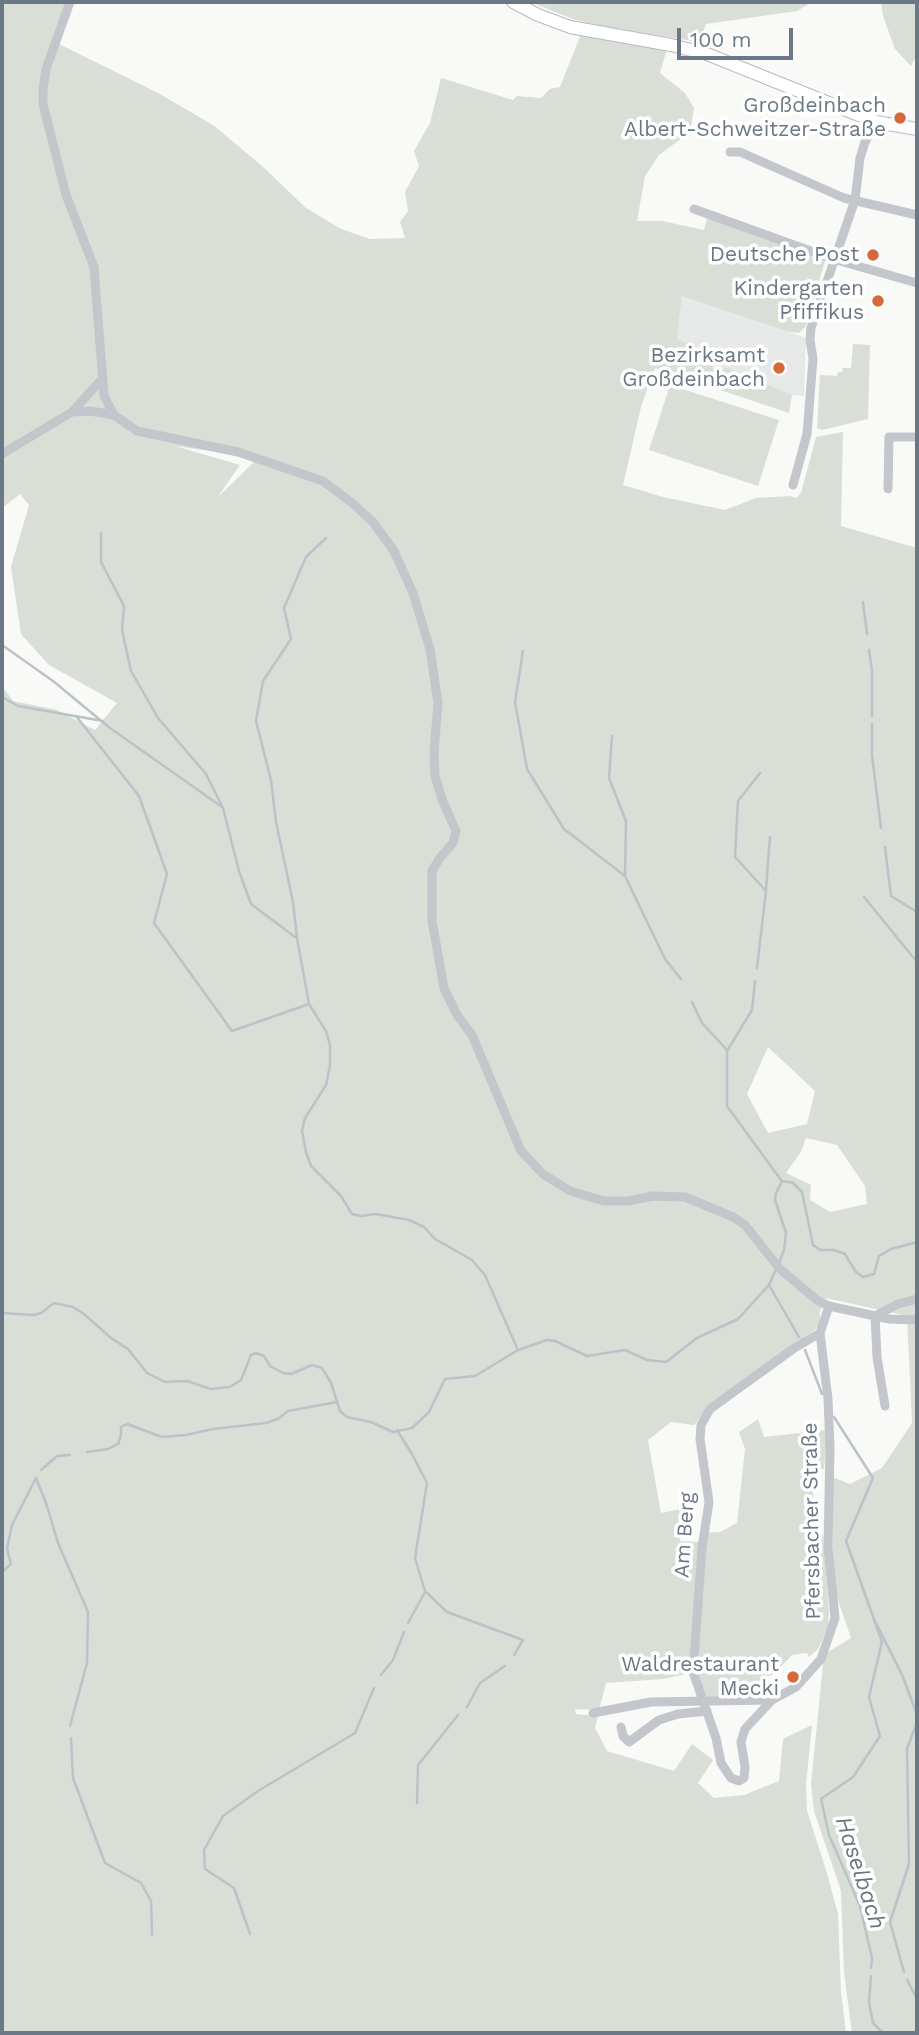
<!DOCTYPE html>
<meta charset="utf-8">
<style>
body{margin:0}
#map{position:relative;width:919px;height:2035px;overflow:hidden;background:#f9f9f7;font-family:"Work Sans",sans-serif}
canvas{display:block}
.frame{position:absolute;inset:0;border:4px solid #6b7886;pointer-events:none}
.scale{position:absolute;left:677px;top:28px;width:116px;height:32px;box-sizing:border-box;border:4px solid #6b7886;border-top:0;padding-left:9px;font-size:21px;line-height:24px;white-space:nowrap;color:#6b7886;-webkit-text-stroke:5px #fff;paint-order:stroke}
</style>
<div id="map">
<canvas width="919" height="2035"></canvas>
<div class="frame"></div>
<div class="scale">100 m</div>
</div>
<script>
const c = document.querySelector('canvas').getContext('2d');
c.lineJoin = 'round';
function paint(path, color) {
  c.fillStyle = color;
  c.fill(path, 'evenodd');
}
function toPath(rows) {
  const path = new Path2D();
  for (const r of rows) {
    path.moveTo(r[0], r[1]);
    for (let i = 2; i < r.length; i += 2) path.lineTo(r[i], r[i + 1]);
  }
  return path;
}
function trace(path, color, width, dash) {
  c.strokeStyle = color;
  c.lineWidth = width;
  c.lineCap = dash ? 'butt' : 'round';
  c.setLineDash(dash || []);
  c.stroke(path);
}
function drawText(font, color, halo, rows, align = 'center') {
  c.font = font + ' "Work Sans",sans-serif';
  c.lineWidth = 7;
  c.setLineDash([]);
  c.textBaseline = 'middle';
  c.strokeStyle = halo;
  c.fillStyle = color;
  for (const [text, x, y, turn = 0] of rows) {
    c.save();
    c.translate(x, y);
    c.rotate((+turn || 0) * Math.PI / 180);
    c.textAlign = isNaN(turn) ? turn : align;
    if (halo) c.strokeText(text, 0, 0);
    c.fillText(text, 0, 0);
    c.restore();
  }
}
paint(toPath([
 [682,295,806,338,804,396,792,395,728,368,712,369,677,339]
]), '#e7e8e8');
paint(toPath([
 [2,2,66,2,53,41,158,93,213,125,262,166,306,208,341,229,370,239,405,238,400,222,408,211,405,192,419,166,414,151,430,123,441,78,513,100,517,96,541,98,550,89,560,87,581,34,645,47,667,49,660,73,685,93,694,108,690,132,659,155,645,176,637,221,662,221,704,230,708,216,825,261,806,326,799,333,789,332,682,296,677,339,709,352,713,369,728,368,792,395,789,413,655,368,641,407,623,485,663,497,725,510,756,498,790,496,796,498,801,493,816,437,843,432,841,526,917,548,917,2033,852,2033,844,1972,841,1891,814,1811,811,1784,823,1664,828,1652,851,1638,837,1597,833,1570,832,1477,850,1484,882,1468,912,1423,907,1316,826,1298,820,1312,820,1322,815,1330,710,1405,694,1425,671,1422,648,1440,661,1513,681,1509,680,1541,700,1542,691,1673,663,1679,606,1683,599,1710,575,1709,576,1714,598,1716,595,1728,607,1751,674,1771,692,1744,713,1760,698,1783,714,1798,744,1795,779,1781,783,1739,812,1725,806,1783,807,1811,827,1873,838,1914,841,1992,846,2033,2,2033,2,686,13,701,57,710,95,730,117,703,49,665,21,634,11,567,29,505,20,494,2,508],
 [175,446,257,458,257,459,217,498,240,465],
 [768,1047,815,1091,807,1124,768,1133,747,1094],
 [806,1138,837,1145,865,1186,867,1204,830,1212,810,1200,811,1185,786,1173,801,1152],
 [530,2,812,2,797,11,706,24,699,42,600,26,573,19],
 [881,2,917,2,917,54,911,66,895,49,883,16],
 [853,344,870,345,868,419,822,430,817,428,820,375,837,376,838,372,842,372,843,368,851,368],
 [670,385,779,420,758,486,649,450],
 [758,1419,764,1437,827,1430,824,1469,811,1469,815,1522,823,1536,829,1612,828,1626,818,1649,809,1657,807,1653,792,1655,774,1674,764,1678,746,1692,746,1698,704,1699,695,1672,705,1533,720,1532,737,1523,745,1449,739,1432]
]), '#d9ded7');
trace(toPath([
 [101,533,101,562,124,606,122,630,131,671,158,718,206,774,223,808,239,871,251,904,295,937],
 [326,538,306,557,284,608,291,639,263,681,256,721,271,780,276,822,293,902,297,938,309,1004,326,1031,330,1045,330,1065,326,1085,305,1118,302,1131,306,1152,311,1166,341,1196,352,1214,361,1216,376,1214,409,1220,424,1227,435,1239,472,1260,485,1275,517,1348],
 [863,602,867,634],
 [2,645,53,681,110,728,222,807],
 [869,650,872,670,872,716],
 [523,651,515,702,527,769,564,829,625,876,665,959,681,979],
 [2,697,18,706,103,721],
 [76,716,139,796,167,874,154,923,232,1031,309,1004],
 [872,724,872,755,881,828],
 [612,736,609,778,626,821,625,876],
 [885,847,891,896,917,912],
 [766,889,770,837],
 [864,897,917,962],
 [757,968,766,891,735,857,738,801,760,773],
 [755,981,752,1010,727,1051,727,1106,781,1180],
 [692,1002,702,1023,727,1050],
 [779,1263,784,1250,786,1233,775,1200,776,1193,782,1181,793,1183,802,1192,813,1245,820,1250,834,1250,845,1254,856,1272,863,1277,874,1274,879,1256,891,1249,917,1242],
 [769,1285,799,1337],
 [2,1313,34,1315,41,1313,54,1303,73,1307,84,1314,111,1338,128,1349,147,1373,165,1382,187,1381,211,1389,230,1387,241,1380,251,1355,256,1353,264,1356,270,1366,283,1373,291,1374,312,1365,322,1368,331,1383,340,1411,347,1417,371,1422,393,1432,412,1428,429,1412,445,1379,475,1376,518,1350,547,1340,555,1341,587,1356,625,1350,647,1360,666,1362,697,1338,738,1319,769,1285,776,1269],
 [805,1350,822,1394],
 [834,1417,873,1478,846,1541,882,1642,869,1697,880,1736,853,1777,821,1799,829,1835,860,1906,872,1958,871,1968],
 [397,1430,412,1454,427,1483,415,1558,425,1591,447,1612,523,1640,514,1655],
 [87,1452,108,1449,118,1444,121,1435,121,1427,127,1424,162,1437,186,1435,213,1429,266,1423,278,1419,288,1411,337,1402],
 [41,1470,57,1456,70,1455],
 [36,1478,46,1503,58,1543,88,1612,87,1663,70,1726],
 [2,1572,11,1564,7,1549,12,1525,36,1478],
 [408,1623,425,1592],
 [876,1623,903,1677,917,1715],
 [381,1675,393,1660,404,1632],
 [467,1707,480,1683,505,1666],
 [71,1738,73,1778,105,1863,141,1883,151,1901,152,1935],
 [417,1803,418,1765,458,1715],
 [250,1934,234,1888,205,1869,204,1850,223,1816,258,1791,355,1733,374,1688],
 [904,1972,890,1922,909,1864,907,1749,917,1722],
 [871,1976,869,2002,873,2023,883,2033],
 [907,1980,917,1999]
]), '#bac3c8', 2.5);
const secondary = toPath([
 [513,2,538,15,570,27,671,45,707,54,876,122,917,129]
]);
trace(secondary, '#b6babf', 14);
trace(toPath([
 [70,2,46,69,43,90,43,104,66,195,94,267,104,396,114,415,137,431,238,452,323,481,351,502,373,522,394,551,413,593,430,649,438,703,434,752,435,776,442,799,456,831,453,843,439,859,432,871,432,921,444,988,457,1015,472,1035,521,1151,543,1174,570,1191,604,1201,629,1201,652,1196,685,1197,733,1217,745,1225,780,1269,818,1301,829,1306,889,1319,917,1320],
 [730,152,740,152,844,198,917,215],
 [694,209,833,259,917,283],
 [72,412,90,411,114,415],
 [2,454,72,412,103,378],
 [793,485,807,434,813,359,810,340,811,328,855,200,860,158,865,142,876,122],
 [888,489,889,437,917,437],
 [875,1316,877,1357,885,1406],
 [875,1316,898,1304,917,1299],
 [772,1700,745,1729,741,1742,745,1767,744,1778,739,1781,731,1778,721,1763,716,1738,693,1672,702,1548,709,1502,700,1439,701,1425,710,1409,793,1349,820,1333],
 [593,1713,651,1702,772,1700,796,1687,821,1659,835,1618,828,1548,830,1447,828,1399,820,1333,829,1306],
 [621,1727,623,1736,629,1742,659,1720,678,1714,707,1711]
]), '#c3c6ca', 9);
trace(secondary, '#fff', 12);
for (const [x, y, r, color] of [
 [900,118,7,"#d6693a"],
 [873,255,7,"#d6693a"],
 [878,301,7,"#d6693a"],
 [779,368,7,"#d6693a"],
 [793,1677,7,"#d6693a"]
]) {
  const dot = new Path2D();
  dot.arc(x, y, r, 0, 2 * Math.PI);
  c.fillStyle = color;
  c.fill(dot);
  trace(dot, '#fff', 2.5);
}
drawText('21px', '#6b7886', '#fff', [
 ["Großdeinbach",886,106],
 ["Albert-Schweitzer-Straße",886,130],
 ["Deutsche Post",859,255],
 ["Kindergarten",864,289],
 ["Pfiffikus",864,313],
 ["Bezirksamt",765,356],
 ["Großdeinbach",765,380],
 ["Waldrestaurant",779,1665],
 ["Mecki",779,1689]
], 'right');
drawText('21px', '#6b7886', '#fff', [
 ["Pfersbacher Straße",812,1521,-91],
 ["Am Berg",685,1535,-86]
]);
drawText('italic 23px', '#677881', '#fff', [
 ["Haselbach",860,1873,72]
]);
</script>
